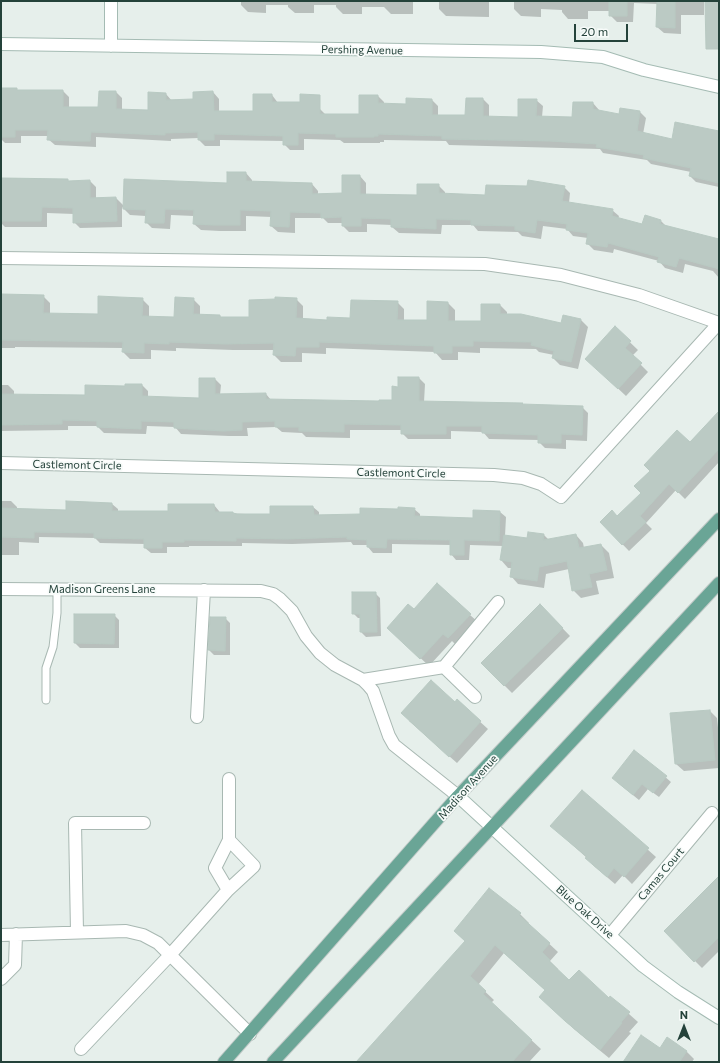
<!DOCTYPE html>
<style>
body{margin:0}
#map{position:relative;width:720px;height:1063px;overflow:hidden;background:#e6efeb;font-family:Commissioner,sans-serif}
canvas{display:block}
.frame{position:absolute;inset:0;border:2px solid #24423a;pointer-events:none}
.north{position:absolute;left:664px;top:1007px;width:40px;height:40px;-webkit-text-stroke:3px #f7fbf9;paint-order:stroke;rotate:0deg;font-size:11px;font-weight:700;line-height:16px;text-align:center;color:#24423a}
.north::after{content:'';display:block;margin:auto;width:14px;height:18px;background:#24423a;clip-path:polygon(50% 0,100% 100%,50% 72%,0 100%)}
.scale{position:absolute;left:574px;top:24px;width:54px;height:18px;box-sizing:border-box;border:2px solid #24423a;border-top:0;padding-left:5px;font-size:12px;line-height:14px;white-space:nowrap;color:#24423a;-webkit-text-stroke:3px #f7fbf9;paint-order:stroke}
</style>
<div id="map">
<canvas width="720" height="1063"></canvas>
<div class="frame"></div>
<div class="north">N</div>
<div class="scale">20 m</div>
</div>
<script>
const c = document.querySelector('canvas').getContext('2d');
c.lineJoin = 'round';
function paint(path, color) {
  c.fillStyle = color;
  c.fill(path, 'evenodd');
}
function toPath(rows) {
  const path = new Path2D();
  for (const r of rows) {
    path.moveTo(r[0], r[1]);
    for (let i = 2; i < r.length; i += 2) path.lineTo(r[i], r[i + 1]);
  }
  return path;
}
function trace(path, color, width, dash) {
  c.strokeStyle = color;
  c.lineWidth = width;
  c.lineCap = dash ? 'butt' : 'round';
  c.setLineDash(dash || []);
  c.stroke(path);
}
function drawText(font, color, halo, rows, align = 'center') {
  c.font = font + ' Commissioner,sans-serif';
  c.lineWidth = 3.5;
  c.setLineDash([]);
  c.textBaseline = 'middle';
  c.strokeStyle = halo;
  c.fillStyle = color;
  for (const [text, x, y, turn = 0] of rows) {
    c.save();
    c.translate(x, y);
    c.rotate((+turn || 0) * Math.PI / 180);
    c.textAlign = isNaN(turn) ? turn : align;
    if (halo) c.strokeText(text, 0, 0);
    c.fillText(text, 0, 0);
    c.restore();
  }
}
paint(toPath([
 [241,1,413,1,413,14,391,14,384,7,362,7,362,14,343,14,336,7,336,5,314,5,314,13,295,13,288,7,288,5,266,5,266,13,248,12,241,5],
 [439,1,489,1,489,17,446,16,439,9],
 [514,1,704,1,704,15,681,15,681,34,664,33,657,27,658,4,634,3,633,22,617,22,610,15,610,11,588,11,588,19,568,19,562,12,562,10,541,9,541,17,521,16,514,9],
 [1,89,18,91,63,91,69,97,69,108,99,108,116,92,122,98,122,110,149,111,166,94,172,101,194,100,213,92,219,99,219,112,254,112,272,95,278,103,319,108,326,115,360,115,378,96,384,102,384,104,407,105,432,100,438,106,438,116,466,116,483,99,489,105,489,118,519,118,536,100,543,106,542,117,573,118,593,103,599,110,599,111,620,115,640,112,646,118,643,134,672,140,719,132,719,187,696,182,690,176,691,172,651,164,647,160,603,153,600,149,449,145,446,141,384,140,384,142,380,142,380,143,344,143,340,140,304,139,304,150,290,150,284,144,284,141,220,140,220,146,205,146,199,140,199,138,171,139,171,141,96,137,96,147,55,145,48,139,48,136,21,136,21,143,5,143,1,139],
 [246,173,252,180,252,183,312,184,318,191,318,195,343,194,360,176,366,183,366,195,418,196,438,185,445,192,445,194,486,196,564,187,570,193,569,203,612,210,619,216,618,219,643,226,661,221,666,226,719,240,719,278,713,271,685,264,683,273,665,268,659,261,614,249,613,253,594,250,587,243,588,238,573,236,567,229,543,226,541,239,522,236,518,232,478,231,473,225,442,225,441,234,399,233,392,227,392,225,367,224,367,232,349,232,343,226,343,223,328,223,323,218,295,218,295,233,278,232,271,226,272,217,246,216,246,231,220,231,201,230,194,224,194,216,171,215,170,229,152,228,146,222,146,216,130,215,122,207,122,227,80,228,74,222,74,214,47,213,47,227,5,227,1,223,1,178,68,180,69,182,90,181,96,187,96,199,116,198,124,206,228,184],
 [1,295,43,296,50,303,50,314,99,315,142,299,149,306,149,318,175,318,193,299,200,306,200,315,220,316,222,318,250,318,296,299,303,306,303,320,328,321,351,319,397,302,404,309,404,321,428,321,448,303,455,310,455,322,482,322,500,305,507,312,507,315,562,325,581,320,588,327,578,369,560,365,553,358,554,355,539,352,536,349,480,348,480,353,458,352,458,360,442,360,435,352,326,348,326,354,302,353,302,362,281,362,274,355,275,350,233,350,176,348,176,351,151,350,151,359,130,359,123,352,123,348,15,347,15,348,1,348],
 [615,328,638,350,632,356,648,372,626,396,594,366],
 [419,378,425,384,424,402,522,404,523,405,582,407,588,413,587,441,566,440,566,449,545,448,539,442,539,440,489,439,483,432,451,431,451,439,408,439,402,433,402,430,350,430,350,438,306,437,302,433,282,432,276,427,247,428,248,436,229,436,181,434,175,427,147,426,146,434,104,433,97,426,68,426,68,430,1,431,1,385,8,385,14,391,14,395,86,396,126,387,142,385,148,391,148,397,200,399,215,379,221,385,220,395,266,394,271,400,380,402,393,401,399,388],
 [719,412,719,462,685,499,676,490,646,523,652,529,629,551,601,522,617,517,642,493],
 [1,501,11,501,17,507,17,510,67,511,67,502,112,504,118,509,118,512,169,512,214,505,219,511,220,513,271,515,313,507,319,512,319,516,361,515,414,509,420,514,420,517,474,519,474,511,500,512,506,517,505,536,527,539,544,535,549,540,576,535,583,543,584,548,601,545,609,553,614,578,596,581,599,594,581,598,573,590,569,569,546,574,544,588,518,584,511,576,512,568,508,568,501,560,503,546,470,545,469,560,456,560,451,554,451,545,392,544,392,553,373,553,368,547,368,545,353,545,351,542,292,544,242,543,242,546,189,546,189,547,167,547,167,553,151,553,145,548,145,544,100,543,95,538,39,537,39,543,19,542,19,555,1,555],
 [375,593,380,598,381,636,366,637,361,632,361,618,358,618,353,613],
 [540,605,570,636,512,693,482,663],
 [414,610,470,615,478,622,456,645,452,641,429,666,396,635],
 [114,615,119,620,119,648,80,648,75,643],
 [225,618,230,623,230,655,214,655,209,650],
 [457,701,488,729,457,763,409,721,455,703],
 [710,711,717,718,719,737,719,768,684,771,676,764],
 [635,751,671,782,659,797,648,789,639,800,618,783],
 [582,791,656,857,632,884,623,875,615,884,594,866,587,858,559,833],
 [719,877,719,951,702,968,665,931],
 [489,889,520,914,529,923,528,924,558,952,550,961,558,969,557,971,569,982,609,1000,611,998,638,1022,629,1032,631,1033,609,1058,575,1030,549,1006,546,991,504,953,478,985,494,1000,491,1003,541,1049,529,1062,358,1062,466,942,455,931],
 [661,1049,686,1051,694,1059,692,1062,624,1062]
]), '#0003');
const building = toPath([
 [609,1,627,1,627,16,609,16,609,1],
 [657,1,675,1,675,28,656,27,657,1],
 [705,1,719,1,719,49,706,49,705,1],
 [1,88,17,88,17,90,63,90,63,107,98,107,99,91,116,91,116,109,148,110,148,92,166,93,166,100,193,99,193,92,213,91,214,111,253,111,253,94,272,94,272,102,300,102,300,94,320,95,320,114,359,114,359,95,378,95,378,103,406,104,406,98,432,99,432,115,465,115,466,98,483,98,483,116,518,117,518,99,537,99,536,116,572,117,573,102,593,102,593,109,619,114,620,108,640,111,637,131,672,139,675,122,719,131,719,183,689,176,691,168,643,158,644,155,596,147,597,144,550,141,442,139,442,136,378,134,378,136,374,136,374,137,336,137,336,134,298,133,298,145,283,145,283,136,214,134,214,140,198,140,198,132,165,133,165,135,91,132,90,141,75,141,47,140,48,130,15,130,15,137,1,137,1,88],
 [227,172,246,172,246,181,312,183,312,194,342,193,342,175,360,175,360,194,417,195,417,184,439,184,439,193,485,195,486,185,527,186,528,180,565,186,562,201,613,209,612,216,642,224,645,215,661,220,660,224,719,239,719,269,679,258,676,267,657,262,659,257,608,243,607,247,586,244,588,233,566,230,567,224,537,220,535,233,515,230,515,226,471,225,471,220,436,219,436,229,391,227,391,219,361,218,361,226,342,226,342,217,321,218,321,213,290,212,289,227,270,226,271,211,240,210,240,225,213,225,193,224,194,210,165,209,164,223,145,223,146,210,123,209,124,179,227,183,227,172],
 [1,178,68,179,68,181,90,180,90,198,116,197,117,221,73,223,73,208,42,207,41,221,1,221,1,178],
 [1,294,44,295,43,313,98,314,98,296,119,297,143,298,142,316,174,317,175,297,194,298,193,314,220,315,220,317,249,317,249,300,275,299,275,297,297,298,296,318,327,320,327,317,350,318,351,300,398,301,397,320,427,320,427,301,448,302,448,321,481,321,481,304,500,304,500,314,521,314,561,323,563,315,581,319,571,362,552,358,554,351,531,345,532,342,473,341,473,346,452,346,452,353,434,353,434,346,319,342,319,347,296,347,295,356,273,355,274,343,225,344,169,342,169,344,144,343,144,353,122,352,123,342,1,340,1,294],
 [615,326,631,341,625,348,642,363,618,389,585,359,615,326],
 [398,377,419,377,419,401,523,403,522,404,583,406,582,435,561,434,561,443,538,443,538,435,482,433,482,426,446,426,446,434,401,434,401,425,344,424,344,432,299,431,299,427,275,427,275,421,242,422,242,430,223,431,174,428,174,422,141,421,141,429,97,427,97,421,62,420,62,424,1,425,1,394,85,395,85,385,125,386,125,384,142,384,142,396,199,398,199,378,215,378,215,394,266,393,266,399,379,401,379,400,392,400,392,386,398,387,398,377],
 [719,411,719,449,678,493,669,484,640,516,646,522,622,545,600,522,612,510,617,516,641,493,634,486,650,471,644,465,677,430,690,442,719,411],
 [66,501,112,503,112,511,168,511,168,504,214,504,215,512,233,512,233,513,237,514,270,514,270,506,313,506,314,515,360,514,360,508,398,509,398,507,415,508,414,516,473,518,473,510,500,511,499,541,464,540,464,555,450,555,450,540,387,539,386,548,367,547,367,540,347,539,347,537,286,539,236,538,236,541,184,540,184,542,162,542,162,548,144,548,144,539,94,538,94,533,34,532,34,538,1,537,1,508,66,510,66,501],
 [528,532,544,534,543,540,576,534,579,548,601,544,607,570,589,574,592,587,572,591,567,561,539,567,537,581,510,577,512,562,500,560,504,535,527,538,528,532],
 [437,583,471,614,448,638,443,634,420,659,387,628,408,604,414,609,437,583],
 [352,592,376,592,377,632,360,632,360,614,352,614,352,592],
 [540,604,563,628,504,686,481,663,540,604],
 [74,614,115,614,114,644,74,643,74,614],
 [210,617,226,617,225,651,208,650,210,617],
 [431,680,455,702,457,699,481,721,449,757,401,713,431,680],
 [710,710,715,760,675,764,670,713,710,710],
 [634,750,667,776,653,793,642,784,633,795,612,778,634,750],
 [582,790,649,848,624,877,614,868,607,877,585,858,587,857,550,826,582,790],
 [719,876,719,937,694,962,664,931,719,876],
 [489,888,521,913,519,915,550,943,542,952,550,960,549,961,569,980,579,970,609,998,610,996,630,1012,621,1022,622,1023,600,1050,565,1021,539,997,545,990,495,945,470,976,486,991,483,994,532,1040,512,1062,356,1062,465,941,454,931,489,888],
 [641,1035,660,1048,667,1037,687,1051,680,1061,682,1062,623,1062,641,1035]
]);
paint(building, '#bbcac4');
trace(building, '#b8c9c2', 1);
const lane = toPath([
 [46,700,46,668,53,647,57,613,57,589]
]);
const street = toPath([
 [1,258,485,264,561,275,639,295,719,323],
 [1,463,494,475,523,478,541,484,561,497,719,323],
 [1,589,261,591,273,594,280,599,292,611,306,636,320,653,335,665,363,680,368,685,373,691,389,736,394,745,458,796],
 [444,667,475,697],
 [363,680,444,667,498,602],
 [197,717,204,590],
 [229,779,229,840],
 [77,932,75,823,144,823],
 [1,935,126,931,143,935,158,943,250,1034],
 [610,935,712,813],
 [1,979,15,965,16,934],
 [81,1049,170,955,228,890,215,868,229,840,254,866,228,890]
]);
const secondary = toPath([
 [111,1,111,46],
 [1,44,541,52,603,57,644,70,719,87],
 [458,796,643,966,678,992,719,1018]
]);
const primary = toPath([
 [224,1062,458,796,719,519],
 [273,1062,719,583]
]);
trace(lane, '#a8b8b2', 9);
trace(street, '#a8b8b2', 14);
trace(secondary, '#a4bbb3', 14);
trace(primary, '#c2cac8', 14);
trace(lane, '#fff', 7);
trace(street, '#fff', 12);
trace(secondary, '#fff', 12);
trace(primary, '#6aa596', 12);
drawText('11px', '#24423a', '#f7fbf9', [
 ["Pershing Avenue",362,50,1],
 ["Castlemont Circle",77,465,1],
 ["Castlemont Circle",401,473,1],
 ["Madison Greens Lane",102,589],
 ["Madison Avenue",468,787,-48],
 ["Camas Court",661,874,-50],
 ["Blue Oak Drive",585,912,42]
]);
</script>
